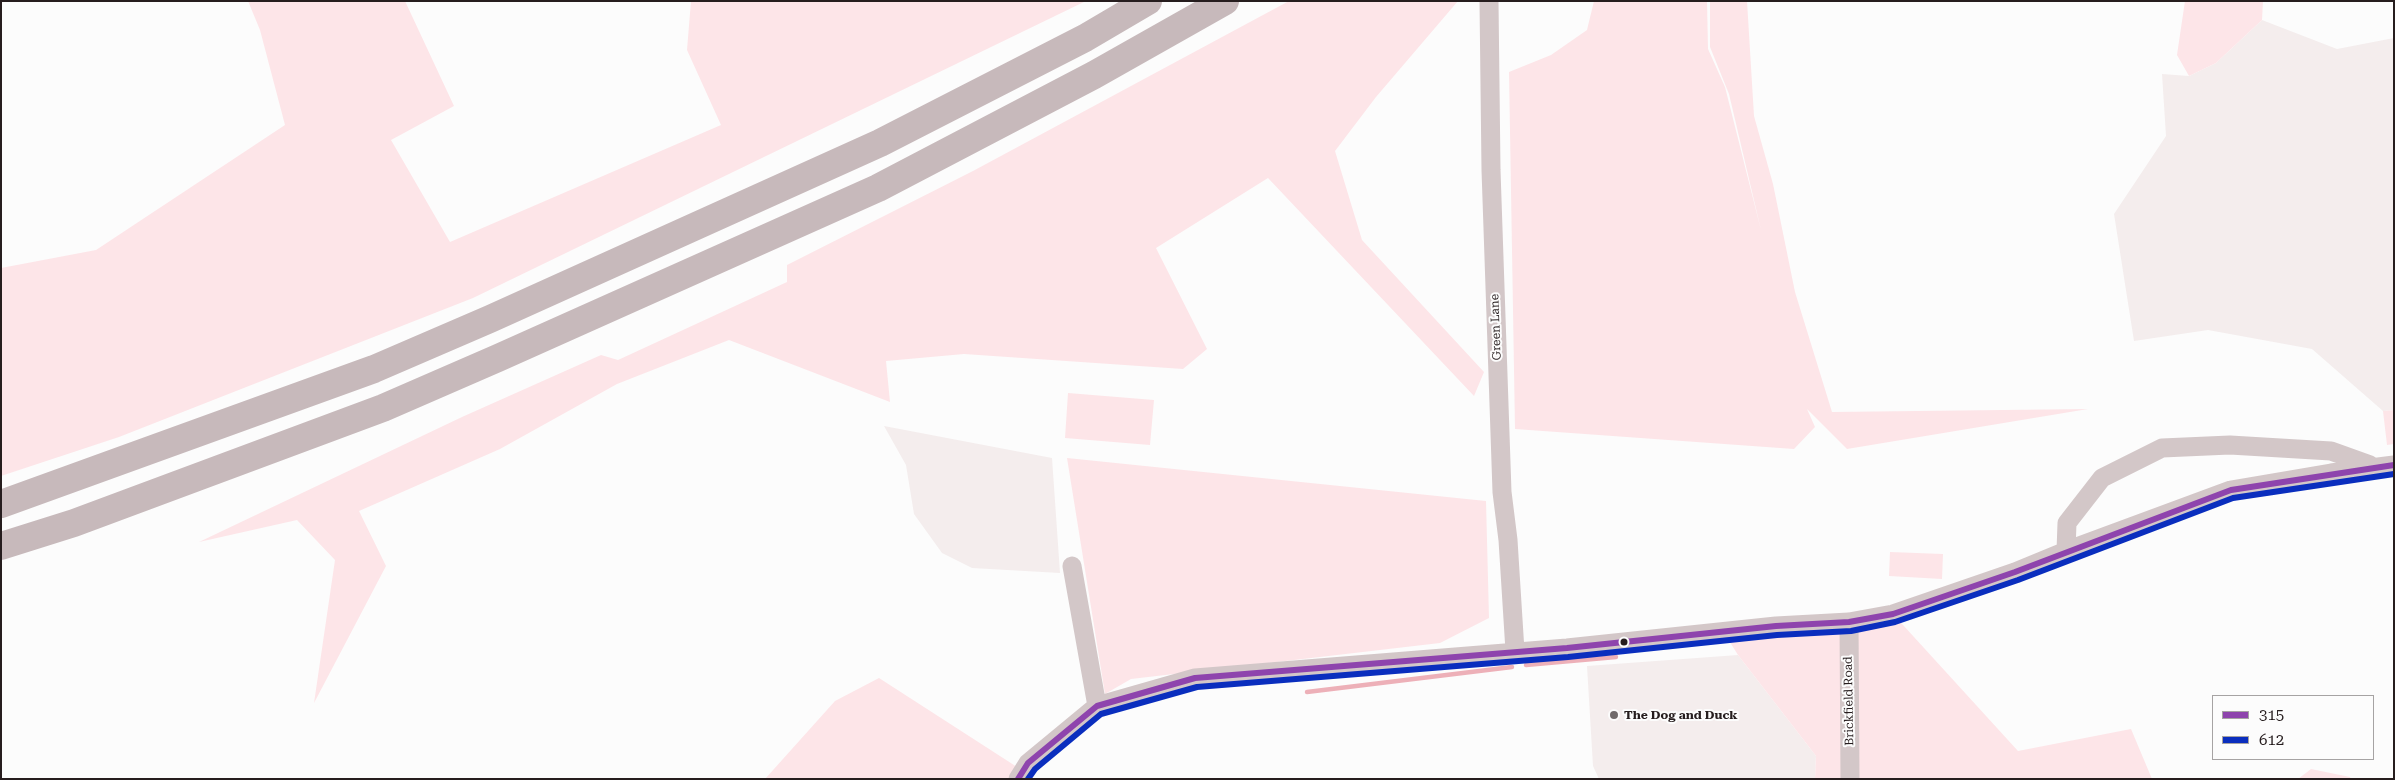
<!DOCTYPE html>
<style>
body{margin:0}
#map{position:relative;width:2395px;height:780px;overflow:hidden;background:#fcfcfc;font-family:"Roboto Serif",serif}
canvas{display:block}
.frame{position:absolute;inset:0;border:2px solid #261d1e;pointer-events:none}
.legend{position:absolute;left:2212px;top:695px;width:162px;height:65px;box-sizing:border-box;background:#fcfcfc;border:1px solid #a6a3a3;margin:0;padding:6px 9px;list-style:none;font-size:15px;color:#261d1e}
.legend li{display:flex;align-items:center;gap:10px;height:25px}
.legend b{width:25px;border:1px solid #a6a3a3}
</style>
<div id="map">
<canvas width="2395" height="780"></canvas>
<div class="frame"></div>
<ul class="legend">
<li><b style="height:6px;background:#8e44ad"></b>315</li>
<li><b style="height:6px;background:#0a2ebe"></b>612</li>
</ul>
</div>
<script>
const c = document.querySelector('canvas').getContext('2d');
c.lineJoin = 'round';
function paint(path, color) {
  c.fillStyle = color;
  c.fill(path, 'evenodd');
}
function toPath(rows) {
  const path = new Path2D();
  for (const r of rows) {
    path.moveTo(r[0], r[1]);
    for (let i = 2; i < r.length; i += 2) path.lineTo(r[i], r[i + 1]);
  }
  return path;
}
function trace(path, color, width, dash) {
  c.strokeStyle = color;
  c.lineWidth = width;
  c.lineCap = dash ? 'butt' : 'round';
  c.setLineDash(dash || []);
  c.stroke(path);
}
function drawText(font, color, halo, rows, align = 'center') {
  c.font = font + ' "Roboto Serif",serif';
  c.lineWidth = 4;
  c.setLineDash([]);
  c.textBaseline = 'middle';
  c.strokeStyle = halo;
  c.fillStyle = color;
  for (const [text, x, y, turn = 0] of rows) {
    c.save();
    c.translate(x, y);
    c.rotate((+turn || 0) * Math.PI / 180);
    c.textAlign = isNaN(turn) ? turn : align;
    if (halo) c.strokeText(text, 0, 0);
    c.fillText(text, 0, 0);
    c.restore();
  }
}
paint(toPath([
 [2262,20,2337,49,2394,38,2394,410,2383,411,2312,349,2208,330,2134,341,2114,214,2166,136,2162,74,2189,76,2216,63],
 [884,426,1052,458,1060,573,972,568,942,553,914,514,906,465],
 [1738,655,1816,756,1815,779,1599,779,1593,766,1587,666]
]), '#f4eded');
paint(toPath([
 [248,1,405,1,454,106,391,140,450,242,721,125,687,50,691,1,1086,1,473,298,119,437,1,476,1,268,96,250,285,125,260,30],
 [1289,1,1458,1,1376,97,1335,151,1362,240,1484,372,1474,396,1268,178,1156,248,1207,349,1183,369,964,354,886,361,890,402,729,340,617,384,500,449,359,511,386,566,314,703,335,560,297,520,199,542,462,417,601,355,618,360,787,282,787,265,973,171],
 [1594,1,1707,1,1708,49,1725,87,1761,230,1729,94,1710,47,1710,1,1747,1,1754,116,1773,184,1795,292,1832,412,2088,409,1847,449,1807,409,1815,427,1794,449,1515,429,1509,72,1551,55,1587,30],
 [2185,1,2263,1,2262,20,2216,63,2189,76,2177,55],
 [1068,393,1154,400,1150,445,1065,438],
 [2394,410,2394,444,2387,445,2383,411],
 [1067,458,1486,501,1489,618,1440,643,1131,679,1105,694],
 [1890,552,1943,554,1942,579,1889,576],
 [1893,614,2018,751,2131,729,2152,779,1815,779,1816,756,1738,655,1723,631],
 [879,678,1017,767,1010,779,765,779,835,701],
 [2311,769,2350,777,2351,779,2298,779]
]), '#fde5e8');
trace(toPath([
 [1526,665,1616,657],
 [1307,692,1512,667]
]), '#edb0b8', 4.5);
trace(toPath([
 [1489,1,1491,170,1502,492,1508,540,1515,651],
 [2066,551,2067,523,2102,478,2162,448,2230,445,2331,451,2370,465],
 [1072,566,1097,706],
 [1849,622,1850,779],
 [1018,779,1028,763,1097,706,1195,678,1567,648,1776,626,1849,622,1893,614,2015,572,2066,551,2231,490,2331,473,2394,465]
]), '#d3c7c8', 19);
trace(toPath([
 [1,504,374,369,490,319,880,143,1085,38,1148,1],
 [1,546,74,523,383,408,498,358,878,188,1094,75,1225,1]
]), '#c7b9bb', 28);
trace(toPath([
 [1018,779,1028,763,1097,706,1195,678,1567,648,1776,626,1849,622,1893,614,2015,572,2231,490,2394,465]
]), '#8e44ad', 6);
trace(toPath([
 [1028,779,1035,769,1101,714,1197,687,1568,657,1777,635,1851,631,1895,622,2018,580,2233,498,2394,474]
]), '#0a2ebe', 6);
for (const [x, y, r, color] of [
 [1624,642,4.5,"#261d1e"],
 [1614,715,5,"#716b6c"]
]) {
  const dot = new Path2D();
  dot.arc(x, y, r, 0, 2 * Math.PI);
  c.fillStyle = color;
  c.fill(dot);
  trace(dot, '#fcfcfc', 2);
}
drawText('12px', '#261d1e', '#fcfcfc', [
 ["Green Lane",1496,327,-92],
 ["Brickfield Road",1849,701,-91]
]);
drawText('bold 12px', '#261d1e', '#fcfcfc', [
 ["The Dog and Duck",1624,715]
], 'left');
</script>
